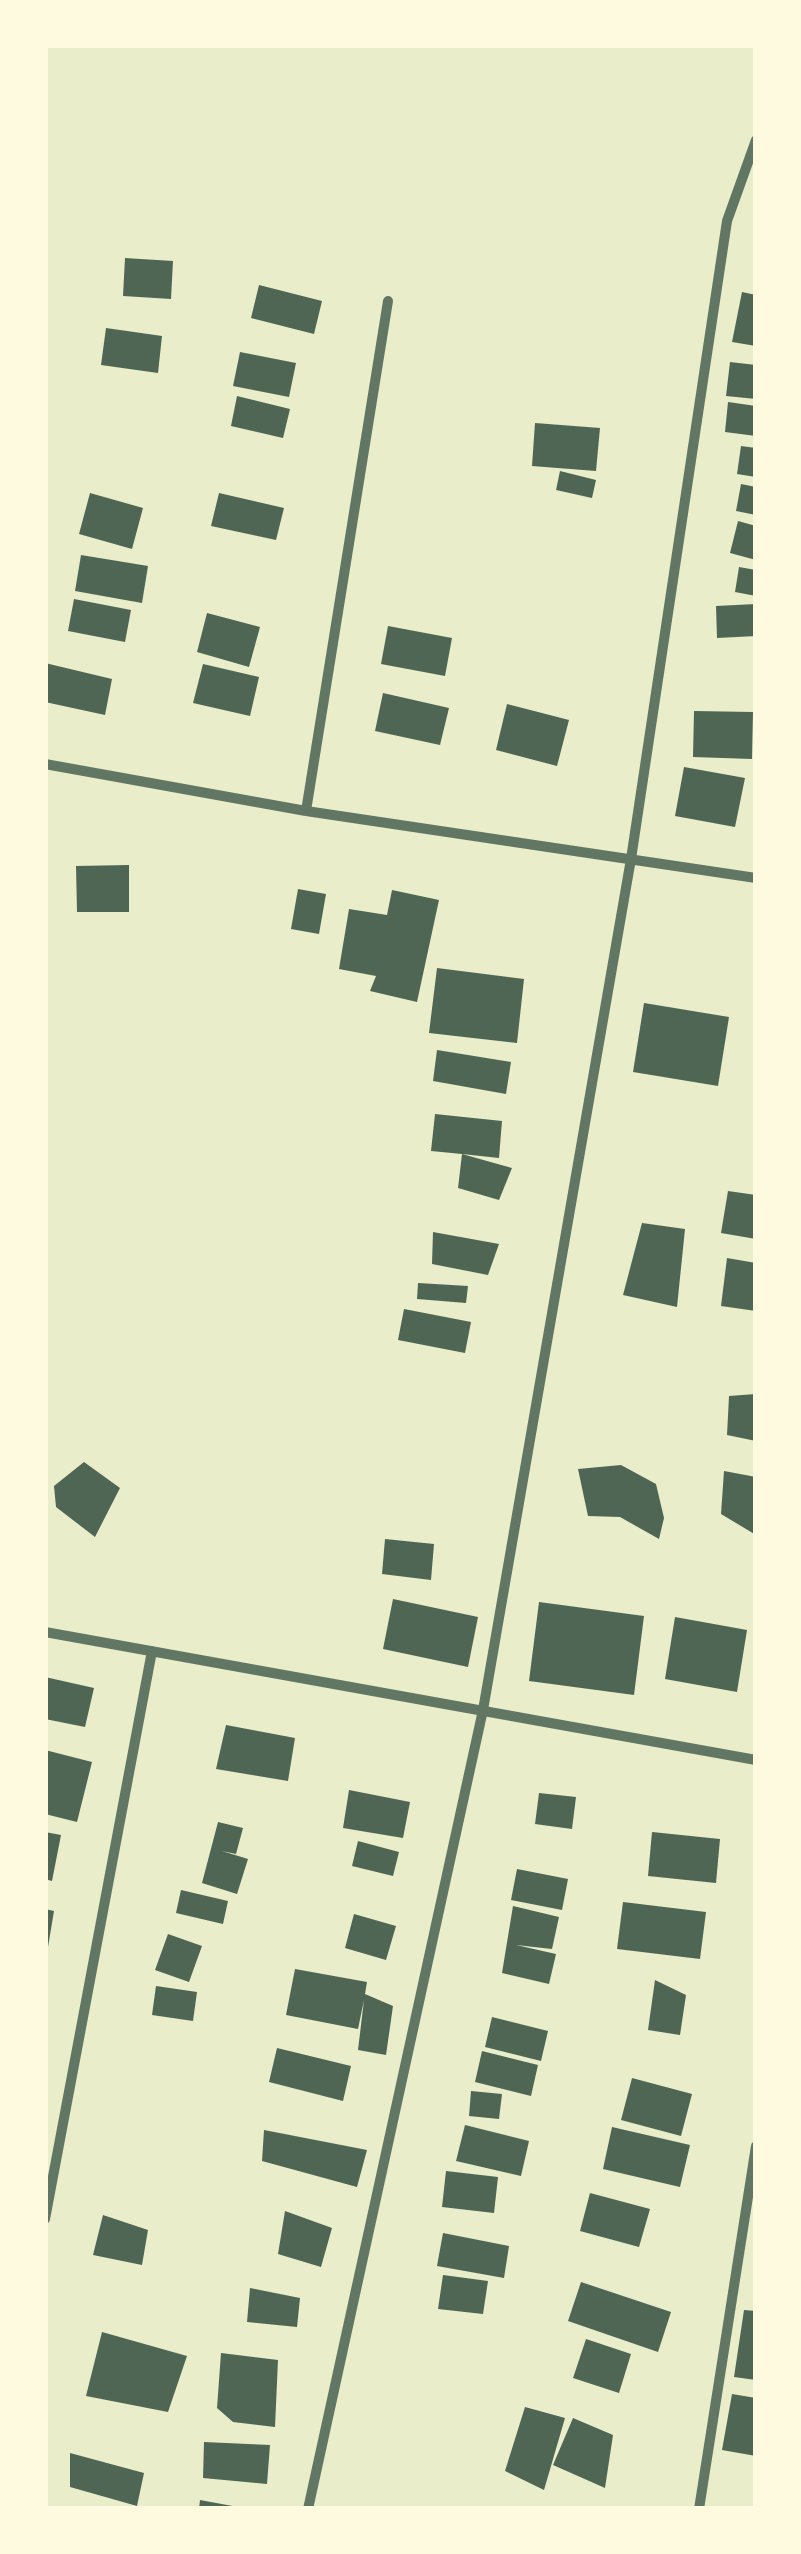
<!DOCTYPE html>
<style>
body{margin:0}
#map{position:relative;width:801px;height:2554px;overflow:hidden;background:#e9edc9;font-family:"Sofia Sans Condensed",sans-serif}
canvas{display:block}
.frame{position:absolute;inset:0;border:48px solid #fefae0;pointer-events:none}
</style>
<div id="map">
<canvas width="801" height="2554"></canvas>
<div class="frame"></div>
</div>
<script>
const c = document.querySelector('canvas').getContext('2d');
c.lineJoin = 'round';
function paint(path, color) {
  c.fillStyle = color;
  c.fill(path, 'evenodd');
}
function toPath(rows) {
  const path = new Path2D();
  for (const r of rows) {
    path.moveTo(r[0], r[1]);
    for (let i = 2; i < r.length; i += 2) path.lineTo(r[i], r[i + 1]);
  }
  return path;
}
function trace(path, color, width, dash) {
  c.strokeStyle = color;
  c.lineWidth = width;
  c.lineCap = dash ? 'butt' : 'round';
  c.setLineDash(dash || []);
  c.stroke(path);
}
paint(toPath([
 [125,258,173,261,171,299,123,296],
 [259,285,322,301,314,334,251,318],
 [742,292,756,295,756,346,732,342],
 [106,328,162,336,158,373,101,365],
 [240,352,296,363,289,397,233,386],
 [730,362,756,365,756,399,726,396],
 [237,396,290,409,283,438,231,426],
 [728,402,756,406,756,436,725,432],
 [535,423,600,428,596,471,532,466],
 [741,446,756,448,756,477,737,474],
 [560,471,596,480,592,498,556,490],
 [741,484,756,487,756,515,736,511],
 [90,493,143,508,132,549,79,534],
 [219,493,284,508,276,540,211,526],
 [738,521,756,526,756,560,730,553],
 [81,555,148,566,142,603,75,591],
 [739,567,756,570,756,596,735,592],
 [74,599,131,610,125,642,68,631],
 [756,604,756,636,717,638,716,606],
 [207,613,260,627,249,667,197,652],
 [388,626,452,638,445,676,381,664],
 [45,663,112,679,105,715,45,702],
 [203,664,259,677,250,716,193,703],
 [383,693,449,708,440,745,375,731],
 [507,704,569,720,557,766,496,750],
 [694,711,753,712,752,759,693,757],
 [684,767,745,778,735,827,675,816],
 [129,865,129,912,77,912,76,866],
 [298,889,326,894,319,934,291,929],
 [392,890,439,900,417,1002,370,991,376,976,339,969,349,909,387,915],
 [437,968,524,979,517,1043,429,1033],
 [644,1003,729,1017,718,1086,633,1072],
 [437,1050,511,1062,506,1094,433,1081],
 [435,1114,502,1121,499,1158,462,1154,512,1168,499,1200,458,1188,462,1154,431,1151],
 [728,1191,756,1195,756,1239,721,1233],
 [642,1223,685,1229,677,1307,623,1295],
 [433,1232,499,1244,488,1275,432,1264],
 [727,1258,756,1263,756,1311,721,1306],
 [418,1283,468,1286,466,1303,417,1299],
 [404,1309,471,1322,465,1353,398,1340],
 [756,1394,756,1441,727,1435,729,1396],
 [84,1462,120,1488,95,1537,56,1507,54,1486],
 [621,1465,656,1484,664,1518,659,1539,620,1517,588,1516,578,1469],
 [724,1471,756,1477,756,1535,721,1514],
 [385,1539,434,1544,431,1580,382,1574],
 [393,1599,478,1617,468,1667,383,1649],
 [539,1602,644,1616,634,1695,529,1681],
 [675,1617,747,1630,737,1692,665,1679],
 [45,1677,94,1688,85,1727,45,1719],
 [226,1725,295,1738,288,1781,216,1769],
 [45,1750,92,1762,77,1822,45,1814],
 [349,1790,410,1802,403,1838,343,1828],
 [539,1793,576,1797,572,1829,535,1824],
 [218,1822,243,1828,236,1854,222,1851,248,1859,237,1894,202,1883],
 [45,1832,61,1835,52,1881,45,1879],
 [652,1832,720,1839,716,1883,648,1876],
 [358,1841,399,1852,393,1876,352,1866],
 [517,1869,568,1879,562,1910,511,1900],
 [181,1890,228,1901,223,1924,176,1913],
 [623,1902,706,1912,700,1959,617,1949],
 [513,1906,559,1917,552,1949,516,1945,556,1954,549,1984,502,1973],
 [45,1909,54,1911,47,1953,45,1952],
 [354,1914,396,1926,386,1960,345,1948],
 [168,1934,202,1946,189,1982,155,1970],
 [295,1969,367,1982,365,1994,393,2006,386,2055,358,2050,364,2000,358,2029,286,2015],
 [655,1980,686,1995,680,2035,648,2030],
 [156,1986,197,1992,193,2021,152,2015],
 [492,2017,548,2031,541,2061,485,2047],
 [277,2048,351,2066,343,2101,269,2082],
 [482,2051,538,2065,531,2096,475,2082],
 [632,2078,692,2094,681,2136,621,2120],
 [471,2091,502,2094,499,2119,469,2116],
 [465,2125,529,2141,521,2176,456,2161],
 [612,2127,690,2145,680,2187,603,2169],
 [264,2130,367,2150,357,2187,262,2161],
 [446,2171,498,2177,494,2213,442,2207],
 [590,2193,650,2209,639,2247,580,2231],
 [285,2211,332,2228,321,2267,278,2254],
 [103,2215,148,2230,142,2265,93,2255],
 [443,2233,509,2246,504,2278,437,2266],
 [443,2275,488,2281,483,2314,438,2309],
 [581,2282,671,2312,658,2352,568,2321],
 [250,2288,300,2298,297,2327,247,2322],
 [744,2310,756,2311,756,2380,734,2377],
 [102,2332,187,2356,168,2412,86,2396],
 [586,2339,631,2354,619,2393,573,2378],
 [221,2353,278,2360,275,2427,233,2422,217,2408],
 [732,2394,756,2398,756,2456,722,2450],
 [525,2407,565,2418,544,2490,505,2471],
 [573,2418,613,2435,605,2488,553,2465],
 [204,2442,270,2445,267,2484,203,2478],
 [70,2453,144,2473,137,2506,70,2487],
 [200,2500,238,2507,238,2509,199,2509]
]), '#4f6655');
trace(toPath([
 [45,764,306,811,756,878],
 [306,811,388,301],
 [45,1632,756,1760],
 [45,2219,152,1651],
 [308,2509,483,1710,631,859,727,221,756,140],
 [699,2509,756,2146]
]), '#617663', 10);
</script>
